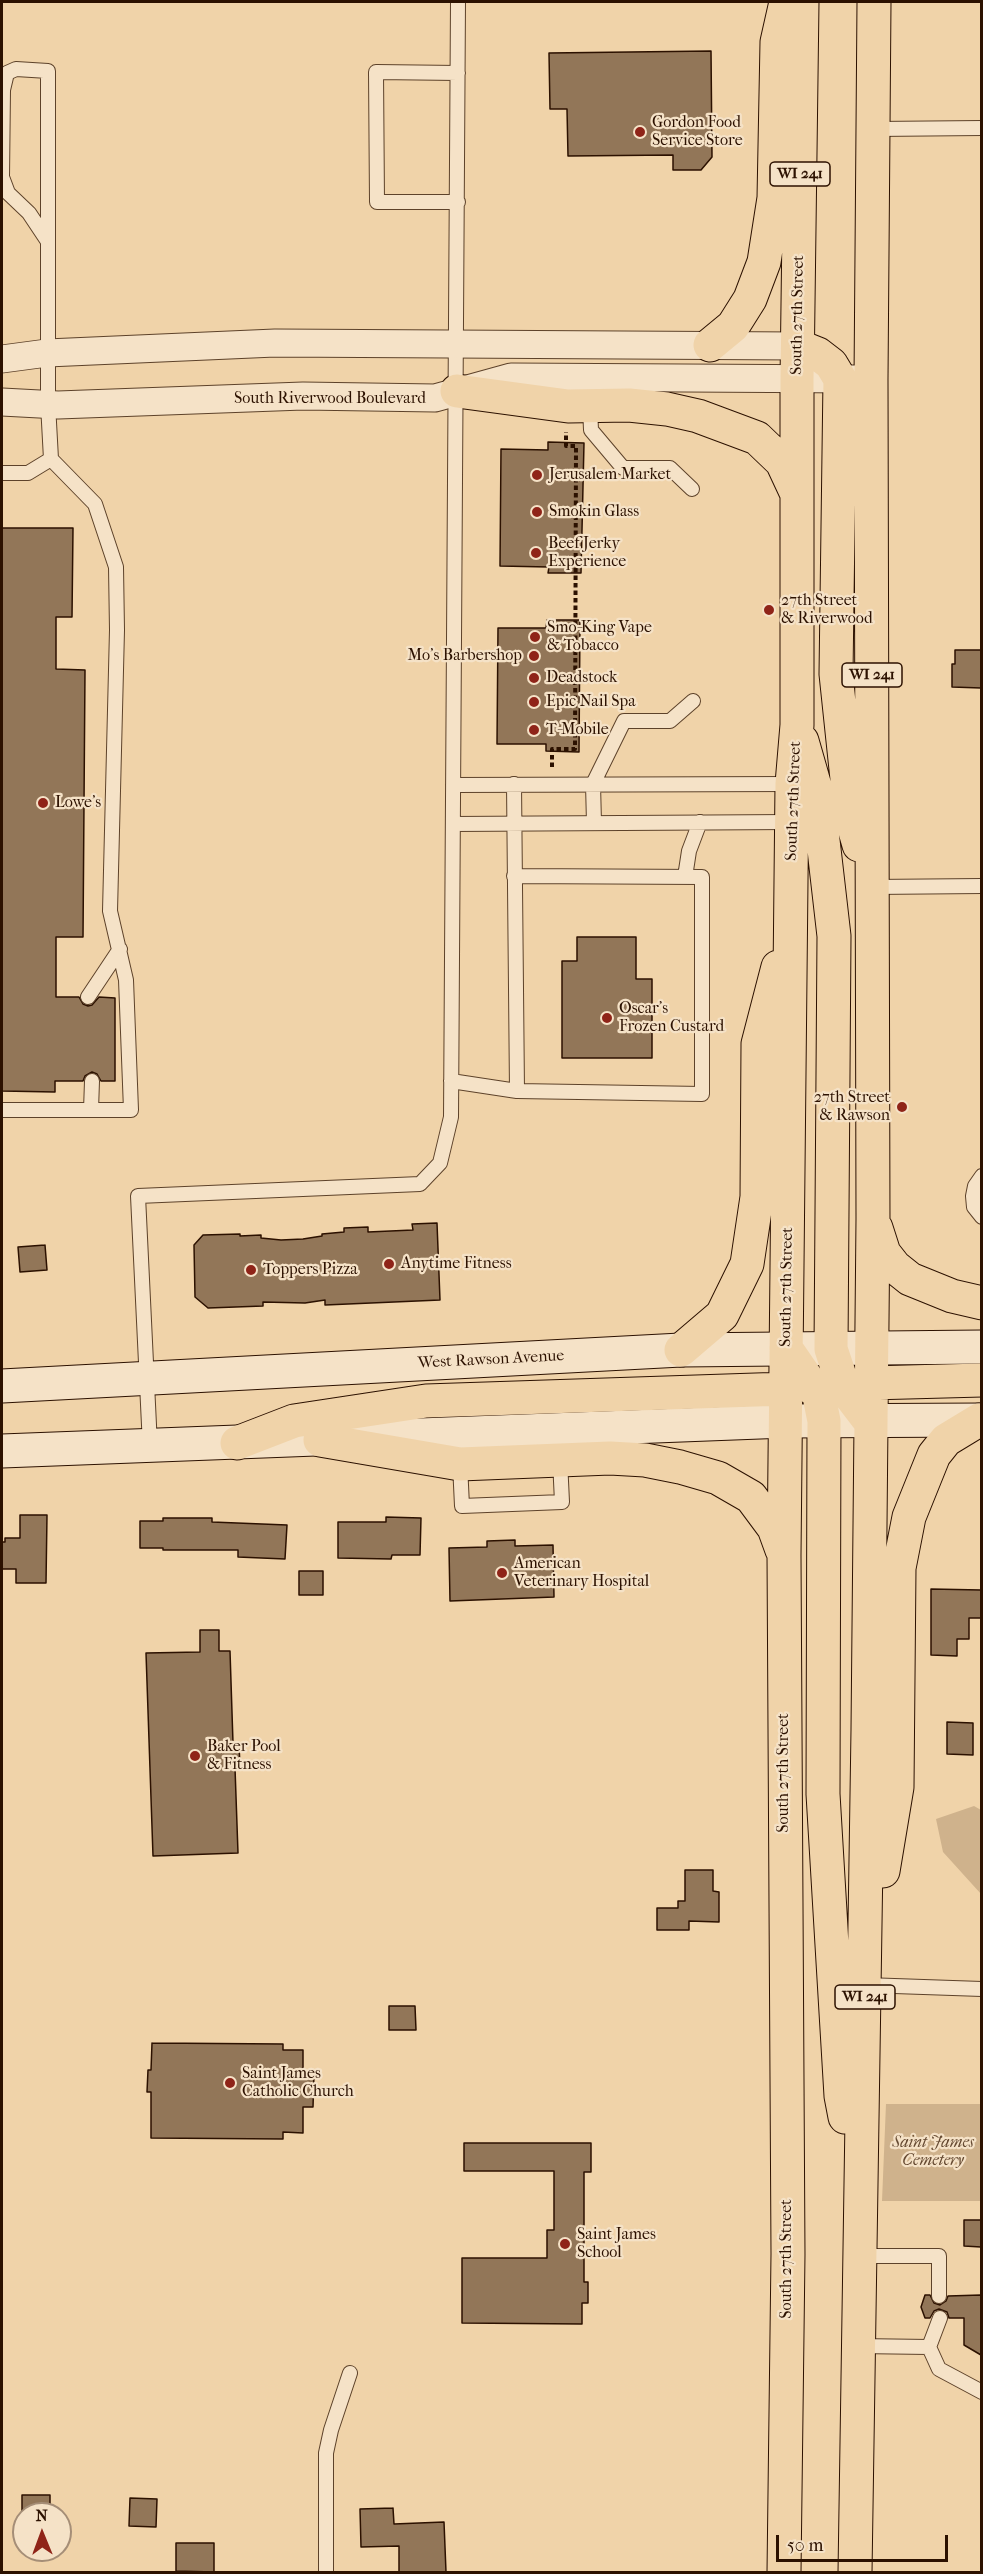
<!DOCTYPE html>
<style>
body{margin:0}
#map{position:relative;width:983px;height:2574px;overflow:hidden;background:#f0d3a9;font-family:"IM FELL French Canon",serif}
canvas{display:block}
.frame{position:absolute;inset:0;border:3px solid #2c1100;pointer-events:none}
.north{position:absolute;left:12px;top:2502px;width:60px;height:60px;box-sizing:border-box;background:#f5e2c7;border:2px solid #a58e77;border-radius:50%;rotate:359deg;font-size:16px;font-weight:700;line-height:24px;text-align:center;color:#2c1100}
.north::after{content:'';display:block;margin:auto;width:21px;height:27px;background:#8f2418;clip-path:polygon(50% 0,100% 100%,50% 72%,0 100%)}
.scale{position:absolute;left:776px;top:2535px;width:172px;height:27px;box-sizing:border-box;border:3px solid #2c1100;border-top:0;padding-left:8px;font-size:18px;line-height:21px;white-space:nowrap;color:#2c1100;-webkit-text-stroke:4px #f5e2c7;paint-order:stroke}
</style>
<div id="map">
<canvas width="983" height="2574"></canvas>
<div class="frame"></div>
<div class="north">N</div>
<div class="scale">50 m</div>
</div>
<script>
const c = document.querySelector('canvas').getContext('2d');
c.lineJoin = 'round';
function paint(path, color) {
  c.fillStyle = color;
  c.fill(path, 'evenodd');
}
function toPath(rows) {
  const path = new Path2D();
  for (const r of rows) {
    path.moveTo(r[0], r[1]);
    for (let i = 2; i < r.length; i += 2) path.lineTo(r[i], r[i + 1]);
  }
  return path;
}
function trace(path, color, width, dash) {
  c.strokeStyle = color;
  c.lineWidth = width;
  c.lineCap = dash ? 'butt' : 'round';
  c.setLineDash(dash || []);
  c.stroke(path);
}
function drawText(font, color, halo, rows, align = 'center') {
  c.font = font + ' "IM FELL French Canon",serif';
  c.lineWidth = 4.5;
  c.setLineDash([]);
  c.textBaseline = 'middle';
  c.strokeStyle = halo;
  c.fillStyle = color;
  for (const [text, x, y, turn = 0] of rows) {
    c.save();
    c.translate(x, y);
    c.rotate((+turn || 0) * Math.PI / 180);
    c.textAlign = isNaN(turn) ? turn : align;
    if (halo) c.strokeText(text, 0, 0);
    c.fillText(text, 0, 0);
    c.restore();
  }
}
paint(toPath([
 [974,1806,981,1810,981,1894,943,1852,936,1819],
 [886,2104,981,2104,981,2201,882,2201]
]), '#cfb28c');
const building = toPath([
 [711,51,712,157,701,170,673,170,673,155,568,156,567,109,550,109,549,53,711,51],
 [548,442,584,443,581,573,548,573,549,567,500,566,501,449,548,450,548,442],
 [2,528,73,528,72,617,56,617,56,669,85,670,83,937,56,937,56,997,79,997,83,1004,88,1006,92,1005,99,997,115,998,115,1081,101,1081,97,1074,92,1072,85,1076,83,1081,55,1081,55,1092,2,1091,2,528],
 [547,620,580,620,579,752,546,751,546,744,497,744,498,628,546,628,547,620],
 [955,650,981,650,981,688,952,687,952,664,955,664,955,650],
 [577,937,636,937,636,979,652,979,652,1058,562,1058,562,961,577,961,577,937],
 [437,1223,440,1300,325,1305,325,1300,305,1303,263,1302,263,1306,208,1308,195,1297,194,1245,203,1235,240,1234,240,1236,261,1235,261,1238,281,1240,303,1239,322,1236,322,1234,344,1232,344,1228,368,1227,368,1232,413,1230,412,1224,437,1223],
 [45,1245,47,1270,20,1272,18,1247,45,1245],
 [20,1515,47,1515,46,1583,16,1583,16,1569,2,1569,2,1542,5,1542,5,1538,20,1538,20,1515],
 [386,1517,421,1518,420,1555,392,1555,391,1559,338,1558,338,1522,386,1522,386,1517],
 [163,1518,212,1518,212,1522,287,1525,285,1559,238,1557,238,1550,163,1550,163,1548,140,1548,140,1521,163,1521,163,1518],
 [515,1540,515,1546,553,1545,554,1597,450,1601,449,1548,487,1547,487,1541,515,1540],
 [299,1571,323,1571,323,1595,299,1595,299,1571],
 [931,1589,981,1590,981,1618,969,1618,969,1639,957,1639,957,1656,931,1655,931,1589],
 [200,1630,219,1630,219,1651,230,1651,233,1743,239,1743,240,1768,235,1768,238,1853,153,1856,146,1653,200,1652,200,1630],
 [947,1722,973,1723,973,1755,947,1754,947,1722],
 [685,1870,713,1870,713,1891,719,1892,719,1922,689,1921,689,1930,657,1930,657,1908,678,1908,678,1901,685,1901,685,1870],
 [389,2006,415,2006,416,2030,389,2030,389,2006],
 [152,2043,283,2044,283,2050,303,2050,303,2074,314,2074,313,2107,303,2107,303,2133,283,2132,283,2139,151,2138,151,2092,147,2092,148,2070,151,2070,152,2043],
 [464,2143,591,2143,591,2172,584,2172,584,2282,588,2282,588,2303,582,2303,582,2324,462,2323,462,2258,547,2258,547,2230,554,2230,554,2171,464,2171,464,2143],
 [964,2220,981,2220,981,2247,964,2246,964,2220],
 [925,2295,930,2295,934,2303,940,2305,946,2301,948,2296,981,2295,981,2355,964,2345,964,2318,949,2318,947,2312,939,2309,934,2311,930,2318,925,2318,921,2307,925,2295],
 [22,2495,50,2495,50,2514,22,2514,22,2495],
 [130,2498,157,2499,156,2527,129,2526,130,2498],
 [393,2508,394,2524,444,2522,446,2572,399,2572,399,2546,361,2547,360,2509,393,2508],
 [176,2543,214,2543,214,2572,176,2571,176,2543]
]);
paint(building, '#927658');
trace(building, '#2c1100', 1.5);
const lane = toPath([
 [875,129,982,128],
 [458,202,377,202,376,72,458,73],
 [590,407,591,430,623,468,670,468,692,489],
 [2,473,28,473,51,459],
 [514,784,517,1091],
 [453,785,792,784],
 [594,823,593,784,624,721,670,721,693,701],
 [453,824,791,822],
 [685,877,689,851,700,822],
 [872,887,982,886],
 [88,997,120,949],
 [451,1081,517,1091,702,1094,702,877,514,876],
 [2,1110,131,1110,126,980,110,911,117,630,116,567,95,504,51,459,48,404,48,71,16,69,7,73,3,90,2,177,8,193,29,213,47,240],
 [91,1110,92,1081],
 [982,1176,975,1186,973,1196,974,1207,982,1217],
 [150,1446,138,1196,420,1184,440,1163,451,1117,458,2],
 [460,1464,462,1506,562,1502,560,1460],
 [865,1985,982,1989],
 [859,2256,939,2256,939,2296],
 [857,2346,929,2347,940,2318],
 [929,2347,939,2369,982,2392],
 [326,2572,326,2453,331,2430,350,2373]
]);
const street = toPath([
 [2,359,47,353,275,343,798,346],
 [2,402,58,405,303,396,435,398,511,377,858,379]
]);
const secondary = toPath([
 [2,1386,681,1350,982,1347],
 [2,1451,786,1421,982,1420]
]);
const primary = toPath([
 [710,345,733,326,750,299,764,262,774,198,777,42,786,2],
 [798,346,818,354,831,364,840,379,836,674,851,817,859,845],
 [457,391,568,406,629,405,667,409,698,416,757,438,782,462,796,492],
 [802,741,818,797,834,936,831,1349,844,1388,870,1422],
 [876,1228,884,1253,895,1267,910,1279,952,1296,982,1303],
 [786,1348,819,1396,824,1421,823,1794,841,2096,845,2117],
 [681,1350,722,1315,747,1264,757,1197,758,1044,778,967],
 [849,1387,870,1383,982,1380],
 [320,1440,460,1464,610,1458,645,1460,680,1467,718,1478,751,1497,774,1528,782,1550],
 [237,1443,294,1421,426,1401,786,1389,808,1383],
 [883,1871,897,1787,899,1568,909,1517,934,1455,946,1440,979,1420],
 [784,2572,788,2254,784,1555,792,784,797,725,797,379,802,2],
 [855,2572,868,1730,873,1219,871,379,874,2]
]);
trace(lane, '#5d422a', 16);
trace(street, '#5d422a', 29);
trace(secondary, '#2c1100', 35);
trace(primary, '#2c1100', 35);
trace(toPath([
 [552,767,552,749,575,749,576,446,566,446,566,432]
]), '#2c1100', 4, [4.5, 3]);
trace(lane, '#f5e2c7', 14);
trace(street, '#f5e2c7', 27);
trace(secondary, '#f5e2c7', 33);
trace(primary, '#f0d3a9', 33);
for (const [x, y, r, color] of [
 [640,132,6,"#8f2418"],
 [537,475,6,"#8f2418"],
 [537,512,6,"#8f2418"],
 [536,553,6,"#8f2418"],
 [769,610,6,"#8f2418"],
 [535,637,6,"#8f2418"],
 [534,656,6,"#8f2418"],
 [534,678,6,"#8f2418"],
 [534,702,6,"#8f2418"],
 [534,730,6,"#8f2418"],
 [43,803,6,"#8f2418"],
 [607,1018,6,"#8f2418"],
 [902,1107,6,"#8f2418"],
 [389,1264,6,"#8f2418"],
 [251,1270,6,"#8f2418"],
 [502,1573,6,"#8f2418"],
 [195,1756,6,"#8f2418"],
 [230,2083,6,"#8f2418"],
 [565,2244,6,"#8f2418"]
]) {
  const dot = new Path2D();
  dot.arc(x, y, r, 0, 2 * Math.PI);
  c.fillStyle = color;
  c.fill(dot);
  trace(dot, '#f5e2c7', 2);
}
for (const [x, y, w] of [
 [800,174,60],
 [872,675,60],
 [865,1997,60]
]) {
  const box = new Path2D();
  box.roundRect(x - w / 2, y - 12, w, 24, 4.5);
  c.fillStyle = '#f5e2c7';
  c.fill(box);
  trace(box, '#2c1100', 1.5);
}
drawText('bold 15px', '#2c1100', null, [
 ["WI 241",800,174],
 ["WI 241",872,675],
 ["WI 241",865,1997]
]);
drawText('16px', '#2c1100', '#f5e2c7', [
 ["Gordon Food",652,123],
 ["Service Store",652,141],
 ["Jerusalem Market",549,475],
 ["Smokin Glass",549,512],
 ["Beef Jerky",548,544],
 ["Experience",548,562],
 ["27th Street",781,601],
 ["& Riverwood",781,619],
 ["Smo-King Vape",547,628],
 ["& Tobacco",547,646],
 ["Mo's Barbershop",522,656,"right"],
 ["Deadstock",546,678],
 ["Epic Nail Spa",546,702],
 ["T-Mobile",546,730],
 ["Lowe's",55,803],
 ["Oscar's",619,1009],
 ["Frozen Custard",619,1027],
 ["27th Street",890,1098,"right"],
 ["& Rawson",890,1116,"right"],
 ["Anytime Fitness",401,1264],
 ["Toppers Pizza",263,1270],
 ["American",514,1564],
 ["Veterinary Hospital",514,1582],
 ["Baker Pool",207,1747],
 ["& Fitness",207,1765],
 ["Saint James",242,2074],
 ["Catholic Church",242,2092],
 ["Saint James",577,2235],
 ["School",577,2253]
], 'left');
drawText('16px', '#2c1100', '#f5e2c7', [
 ["South 27th Street",798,315,-89],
 ["South Riverwood Boulevard",330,399],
 ["South 27th Street",794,801,-88],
 ["South 27th Street",787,1287,-89],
 ["West Rawson Avenue",491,1360,-3],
 ["South 27th Street",784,1773,-90],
 ["South 27th Street",787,2259,-90]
]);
drawText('italic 16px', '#654931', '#f5e2c7', [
 ["Saint James",933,2143],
 ["Cemetery",933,2161]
]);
</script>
